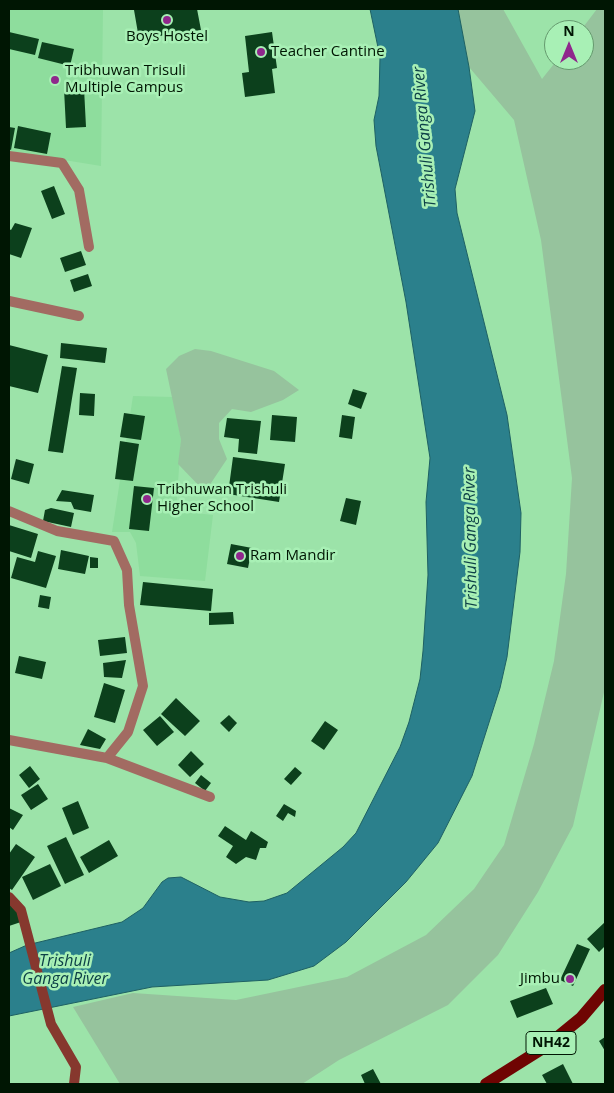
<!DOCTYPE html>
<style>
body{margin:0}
#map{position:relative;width:614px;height:1093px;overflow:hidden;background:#9ce3a9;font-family:"Open Sans",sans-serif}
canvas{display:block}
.frame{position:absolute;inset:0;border:10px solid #001603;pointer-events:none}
.north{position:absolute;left:544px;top:20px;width:50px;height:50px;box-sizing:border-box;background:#a8f0b5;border:1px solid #65996e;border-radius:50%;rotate:0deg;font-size:14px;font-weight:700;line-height:20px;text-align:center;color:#001603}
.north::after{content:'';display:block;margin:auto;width:18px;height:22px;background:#8f278c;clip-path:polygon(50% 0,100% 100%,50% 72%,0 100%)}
</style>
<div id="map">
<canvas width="614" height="1093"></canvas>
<div class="frame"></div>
<div class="north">N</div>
</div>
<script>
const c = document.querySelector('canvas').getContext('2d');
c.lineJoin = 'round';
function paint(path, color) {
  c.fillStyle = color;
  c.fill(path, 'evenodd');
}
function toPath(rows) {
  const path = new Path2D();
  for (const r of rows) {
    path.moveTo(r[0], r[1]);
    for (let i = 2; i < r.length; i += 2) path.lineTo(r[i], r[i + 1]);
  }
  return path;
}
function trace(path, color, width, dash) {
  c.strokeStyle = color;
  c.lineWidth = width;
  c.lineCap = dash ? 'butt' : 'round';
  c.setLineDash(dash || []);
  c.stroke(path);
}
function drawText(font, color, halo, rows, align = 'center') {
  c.font = font + ' "Open Sans",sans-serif';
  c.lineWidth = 5;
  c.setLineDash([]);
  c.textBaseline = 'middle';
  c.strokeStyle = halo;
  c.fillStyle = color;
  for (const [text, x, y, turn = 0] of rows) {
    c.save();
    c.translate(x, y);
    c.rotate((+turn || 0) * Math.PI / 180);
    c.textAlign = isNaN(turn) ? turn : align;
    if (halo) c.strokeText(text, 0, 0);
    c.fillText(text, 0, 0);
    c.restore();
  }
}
paint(toPath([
 [9,9,103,9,101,166,9,151],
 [133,396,173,397,181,440,176,511,213,515,205,581,140,576,136,543,130,532,112,532]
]), '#8edd9d');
paint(toPath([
 [458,9,503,9,542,79,557,60,584,60,584,30,581,30,597,9,605,9,605,688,573,826,538,892,498,955,448,1005,339,1060,302,1084,120,1084,73,1007,133,993,236,1000,347,977,426,935,474,889,504,845,534,744,554,661,566,574,572,478,541,240,514,120,469,67],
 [195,349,211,351,274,371,299,390,283,400,251,412,232,409,219,423,219,439,227,459,205,492,178,464,181,440,166,369,179,356]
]), '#96c39d');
const water = toPath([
 [370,9,458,9,469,67,475,111,455,189,457,213,507,415,521,513,520,552,507,657,500,688,472,776,438,843,406,882,346,942,314,966,268,980,152,987,9,1016,9,953,27,945,122,922,143,908,162,882,168,878,181,877,220,897,249,902,264,901,287,893,343,847,356,833,400,747,409,722,420,679,423,651,428,575,426,502,430,458,406,302,376,146,374,120,379,96,380,57,370,9]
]);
paint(water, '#2b808c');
trace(water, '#1e6063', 1);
paint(toPath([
 [197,9,201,30,139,39,134,10],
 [9,32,39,39,35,55,9,49],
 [272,32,277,68,272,69,275,93,245,97,242,73,249,72,245,36],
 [42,42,74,49,70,66,38,58],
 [84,88,86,127,66,128,64,89],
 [18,126,51,133,47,154,14,148],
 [9,127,15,128,11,150,9,149],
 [54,186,65,214,52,219,41,191],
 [15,223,32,228,21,258,9,254,9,229,11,230],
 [81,251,86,265,65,272,60,258],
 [88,274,92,286,74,292,70,280],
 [61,343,107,348,105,363,60,358],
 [9,345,48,355,38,393,9,386],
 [62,366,77,368,63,453,48,451],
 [353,389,367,393,361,409,348,404],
 [80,393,95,394,94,416,79,415],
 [124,413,145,416,141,440,120,437],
 [272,415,297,417,295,442,270,440],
 [342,415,355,417,352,439,339,437],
 [227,418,261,421,257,454,238,452,239,439,224,437],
 [120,441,139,444,133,481,115,479],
 [233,457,285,464,279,502,228,494],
 [16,459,34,464,29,484,11,479],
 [134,486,154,488,149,531,129,529],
 [62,490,94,495,91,512,74,509,71,502,56,501],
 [346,498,361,501,356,525,340,521],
 [51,508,74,513,71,527,43,521,45,510],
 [9,525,38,534,31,558,9,551],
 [231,544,252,548,248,568,227,564],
 [61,550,89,556,85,574,58,569],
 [38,551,56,556,46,588,11,578,17,557,35,562],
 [90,557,98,558,98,568,90,568],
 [143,582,213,589,211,611,140,605],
 [40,595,51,597,49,609,38,607],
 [233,612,234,624,209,625,209,613],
 [125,637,127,653,100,656,98,640],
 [19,656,46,662,42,679,15,673],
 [126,660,122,678,104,677,103,663],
 [104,683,125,690,115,723,94,717],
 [176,698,200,721,185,736,161,714],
 [229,715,237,723,229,732,220,723],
 [160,716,174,732,157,746,143,730],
 [325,721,338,730,324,750,311,741],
 [88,729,106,739,100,749,80,745],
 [191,751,204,764,190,777,178,765],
 [30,766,40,779,29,788,19,775],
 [295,767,302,773,291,785,284,779],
 [201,775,211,783,205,791,195,783],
 [38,784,48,799,31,810,21,795],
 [78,801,89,828,73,835,62,808],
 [284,804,296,811,295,817,288,813,283,821,276,816],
 [9,808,23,815,13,830,9,827],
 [225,826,246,840,251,831,268,842,266,848,260,848,256,860,246,857,236,864,226,857,233,846,218,836],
 [66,837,84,875,65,884,47,846],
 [109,840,118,856,89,873,80,857],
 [16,844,35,857,12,890,9,888,9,854],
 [50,864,61,886,33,900,22,877],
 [13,902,21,922,9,926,9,904],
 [605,922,605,946,599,952,587,939],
 [577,944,590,949,573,986,560,980],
 [546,988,553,1004,517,1018,510,1001],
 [605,1037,605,1051,599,1041],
 [563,1064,573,1084,547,1084,542,1075],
 [373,1069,381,1084,365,1084,361,1075]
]), '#0c401c');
trace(toPath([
 [9,156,62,163,79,190,89,247],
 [9,301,79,316],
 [9,511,57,531,114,541,127,570,129,605,143,686,128,732,107,758,9,740],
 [107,758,210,797]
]), '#a26b62', 10);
trace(toPath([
 [9,897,21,910,51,1024,76,1067,74,1084]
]), '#86382e', 10);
trace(toPath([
 [486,1084,548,1045,581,1018,605,990]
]), '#6f0402', 12);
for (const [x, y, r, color] of [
 [167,20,5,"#8f278c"],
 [261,52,5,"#8f278c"],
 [55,80,5,"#8f278c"],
 [147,499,5,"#8f278c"],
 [240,556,5,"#8f278c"],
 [570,979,5,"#8f278c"]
]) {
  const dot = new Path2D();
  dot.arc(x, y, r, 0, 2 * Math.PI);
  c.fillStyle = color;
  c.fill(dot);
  trace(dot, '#a8f0b5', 2);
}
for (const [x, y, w] of [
 [551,1043,50]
]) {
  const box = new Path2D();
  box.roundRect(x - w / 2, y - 11.5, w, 23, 4);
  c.fillStyle = '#a8f0b5';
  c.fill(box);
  trace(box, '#001603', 1);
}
drawText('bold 14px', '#001603', null, [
 ["NH42",551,1043]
]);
drawText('15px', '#001603', '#a8f0b5', [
 ["Boys Hostel",167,37,"center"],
 ["Teacher Cantine",271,52],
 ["Tribhuwan Trisuli",65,71],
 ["Multiple Campus",65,88],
 ["Tribhuwan Trishuli",157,490],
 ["Higher School",157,507],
 ["Ram Mandir",250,556],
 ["Jimbu",560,979,"right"]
], 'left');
drawText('italic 16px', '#0d4047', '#a8f0b5', [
 ["Trishuli Ganga River",425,137,-95],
 ["Trishuli Ganga River",471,538,-91],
 ["Trishuli",65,961],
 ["Ganga River",65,979]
]);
</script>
